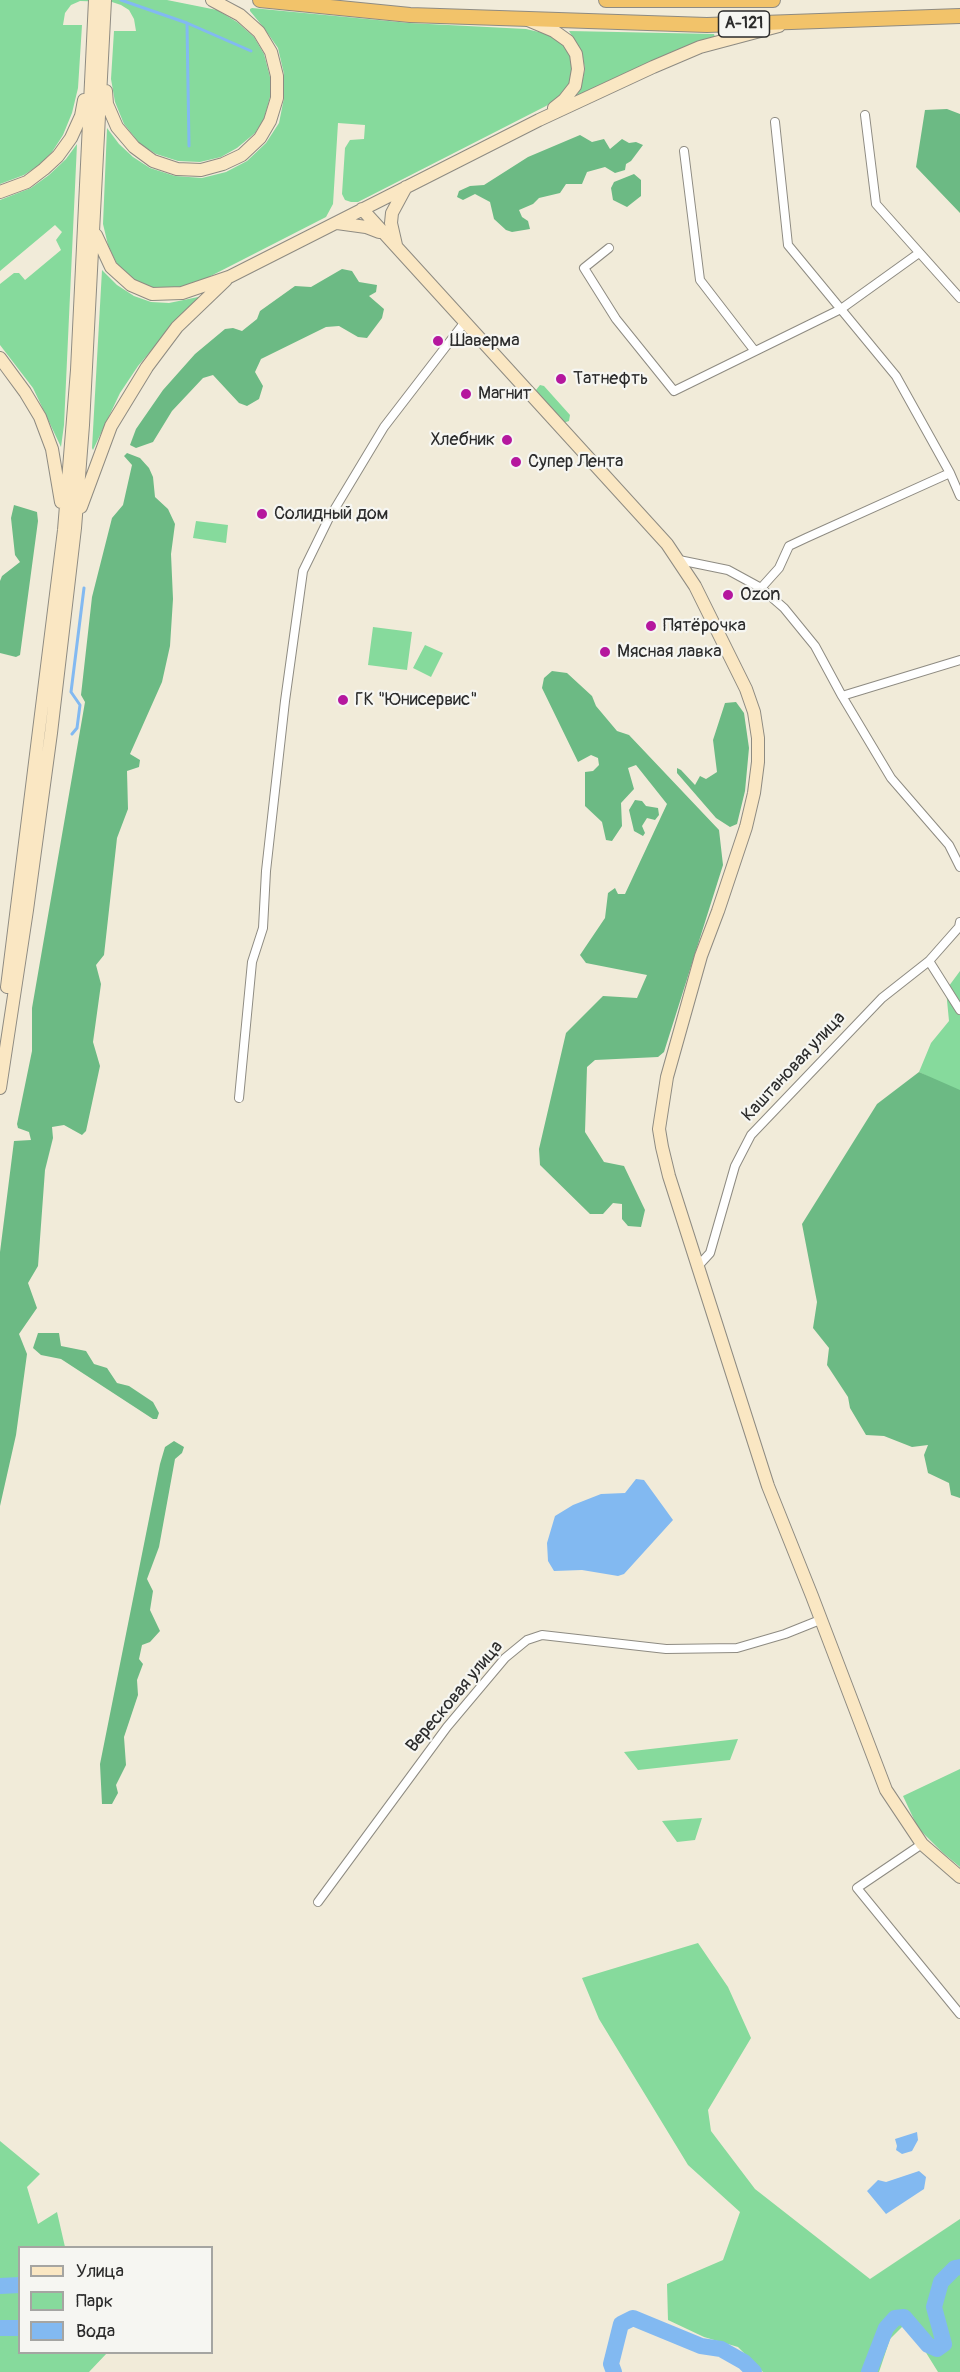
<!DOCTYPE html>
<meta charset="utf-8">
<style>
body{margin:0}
#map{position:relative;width:960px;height:2372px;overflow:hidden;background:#f1ebd9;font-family:Pangolin,sans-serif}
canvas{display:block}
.legend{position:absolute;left:18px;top:2246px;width:195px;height:108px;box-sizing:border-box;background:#f6f6f2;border:2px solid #a5a5a2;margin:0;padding:8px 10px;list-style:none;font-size:18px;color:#2b2b2b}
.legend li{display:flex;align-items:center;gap:12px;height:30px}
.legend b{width:30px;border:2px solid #a5a5a2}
</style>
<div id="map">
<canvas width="960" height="2372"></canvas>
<ul class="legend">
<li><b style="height:8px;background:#fae7c3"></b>Улица</li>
<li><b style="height:16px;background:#86da9c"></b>Парк</li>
<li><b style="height:16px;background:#82b9f1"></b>Вода</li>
</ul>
</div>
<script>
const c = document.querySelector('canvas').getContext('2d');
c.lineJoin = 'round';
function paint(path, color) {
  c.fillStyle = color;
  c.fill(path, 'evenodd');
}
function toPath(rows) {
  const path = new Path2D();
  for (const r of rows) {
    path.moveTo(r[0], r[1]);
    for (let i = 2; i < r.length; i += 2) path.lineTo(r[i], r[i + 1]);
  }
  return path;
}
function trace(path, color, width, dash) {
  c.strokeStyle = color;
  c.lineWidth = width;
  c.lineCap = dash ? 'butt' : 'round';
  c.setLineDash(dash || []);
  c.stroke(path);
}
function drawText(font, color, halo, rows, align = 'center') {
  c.font = font + ' Pangolin,sans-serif';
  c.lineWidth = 4.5;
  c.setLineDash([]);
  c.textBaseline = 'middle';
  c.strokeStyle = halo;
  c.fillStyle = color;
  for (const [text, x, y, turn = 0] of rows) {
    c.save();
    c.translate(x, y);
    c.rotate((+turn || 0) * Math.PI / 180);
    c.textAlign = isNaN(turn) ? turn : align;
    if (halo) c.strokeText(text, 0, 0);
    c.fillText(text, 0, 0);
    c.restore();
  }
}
paint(toPath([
 [0,0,167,0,217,10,237,22,254,37,264,54,270,77,270,97,264,119,255,133,237,148,221,157,200,162,178,161,156,154,140,144,124,124,115,102,111,79,114,31,136,31,134,19,129,10,121,5,112,2,80,1,71,5,65,13,63,25,82,25,78,88,72,113,63,135,52,152,39,165,24,175,0,184],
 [252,8,409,23,526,29,552,35,565,45,571,56,573,69,570,84,561,95,546,106,358,202,351,202,345,200,342,194,345,148,350,140,364,139,365,125,338,123,333,204,326,217,201,281,180,288,154,289,135,281,117,264,108,245,103,224,107,128,119,144,133,157,150,168,175,176,202,178,226,172,247,161,266,143,279,123,284,98,284,74,278,48,264,28,250,11,250,9],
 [569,31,714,34,715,37,575,99,581,87,585,69,582,52],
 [77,144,64,425,61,447,33,388,0,345,0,284,14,273,19,273,25,280,61,250,56,240,62,232,55,225,0,271,0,200,31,188,49,175,66,159],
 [102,270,117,285,134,296,151,302,169,303,203,296,182,314,138,366,120,393,93,450,92,448],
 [540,385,544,386,570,415,569,421,563,423,537,393,536,390],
 [196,521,228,525,226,543,193,538],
 [373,627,412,632,407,670,368,665],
 [425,645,443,653,431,677,413,668],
 [960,971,960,1093,919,1072,931,1043,949,1021,946,990],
 [738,1739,730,1760,638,1770,624,1752],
 [960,1769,960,1867,942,1852,918,1828,903,1796],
 [702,1818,695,1840,677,1842,662,1821],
 [698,1943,728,1987,751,2038,708,2110,711,2131,755,2189,870,2279,960,2219,960,2372,938,2372,907,2322,890,2339,879,2372,763,2372,738,2347,704,2337,668,2320,667,2284,723,2260,740,2212,688,2165,599,2019,582,1978],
 [0,2141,40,2174,27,2187,38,2224,57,2212,65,2247,20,2248,20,2352,107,2353,89,2372,0,2372]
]), '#86da9c');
paint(toPath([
 [947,109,960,114,960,213,916,167,925,110],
 [580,135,592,142,604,139,610,149,622,139,629,143,636,142,643,145,631,161,626,164,625,170,615,173,605,167,587,172,582,184,566,184,560,193,539,198,533,204,519,210,522,217,528,221,530,229,512,232,506,230,494,219,490,202,475,194,463,200,457,197,459,191,470,186,484,185,528,157],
 [634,174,641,180,641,196,627,207,613,200,611,188,614,182],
 [342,269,352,271,359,282,377,285,376,292,369,296,384,309,382,318,367,338,358,337,339,326,326,327,261,359,255,372,263,386,259,399,247,406,239,403,213,375,203,378,172,411,153,442,136,448,130,445,136,429,163,390,195,354,225,329,233,328,242,331,257,319,260,311,295,286,311,287],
 [127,453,140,458,149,468,153,477,155,497,168,509,175,524,171,554,173,599,170,646,162,682,130,754,140,760,139,767,127,771,128,809,117,838,104,955,96,965,101,984,93,1042,100,1066,86,1131,82,1135,64,1125,52,1127,53,1138,45,1170,38,1266,28,1283,37,1308,19,1334,27,1354,16,1435,0,1506,0,1252,14,1141,31,1140,29,1132,18,1128,17,1124,32,1051,32,1008,85,702,81,695,92,597,112,518,123,505,132,465,124,456],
 [14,505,37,512,38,521,20,655,16,657,0,653,0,581,2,576,20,562,15,555,11,518],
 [552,671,567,673,592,696,596,706,617,731,629,735,719,830,723,865,664,1052,658,1057,595,1060,587,1067,585,1132,604,1162,624,1166,645,1210,641,1227,628,1226,622,1219,622,1204,613,1203,603,1214,590,1214,540,1165,539,1149,566,1033,603,996,637,998,647,975,586,963,580,955,605,918,608,893,615,888,618,894,625,894,667,804,636,765,628,768,634,789,621,803,622,826,612,841,606,840,602,822,585,806,585,772,593,771,599,765,598,758,591,755,578,762,542,688,544,678],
 [736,702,744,713,749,748,745,791,737,824,730,827,716,818,677,773,677,768,681,770,695,785,700,776,706,779,717,772,713,740,725,703],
 [635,800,642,801,646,806,658,808,659,815,655,820,647,818,642,826,645,833,643,836,634,831,629,810],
 [919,1072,960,1090,960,1498,951,1495,949,1483,928,1473,924,1455,928,1445,912,1447,884,1436,866,1435,850,1408,848,1397,827,1365,829,1348,813,1328,817,1302,802,1224,877,1104],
 [38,1333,59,1333,61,1346,86,1351,94,1364,107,1368,117,1383,129,1386,153,1402,159,1413,157,1419,153,1419,61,1359,41,1355,33,1348],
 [174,1441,184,1447,182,1453,175,1459,159,1547,147,1579,153,1591,150,1610,160,1631,150,1642,142,1645,139,1659,143,1664,137,1680,138,1695,124,1737,126,1765,116,1785,118,1793,112,1804,102,1804,100,1764,160,1464,165,1447]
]), '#6cba84');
paint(toPath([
 [636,1479,644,1480,673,1520,624,1574,618,1576,582,1570,554,1571,548,1561,547,1543,555,1516,573,1505,601,1494,625,1493],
 [917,2132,918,2140,912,2151,902,2154,896,2150,897,2146,895,2139],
 [919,2171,926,2177,924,2189,886,2214,867,2191,878,2180,886,2182]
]), '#82b9f1');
trace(toPath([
 [121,0,187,23,251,51],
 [187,24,189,146],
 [72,734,77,728,80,705,71,692,84,588]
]), '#82b9f1', 3);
trace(toPath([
 [0,2286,20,2285],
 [0,2328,20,2328],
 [614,2372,611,2364,621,2324,633,2318,701,2346,721,2349,744,2362,754,2372],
 [869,2372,886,2328,895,2318,904,2317,928,2345,937,2349,944,2344,934,2307,941,2282,955,2268,960,2267]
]), '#82b9f1', 16);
const minor = toPath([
 [865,115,876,204,960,298],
 [775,122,788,245,896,376,950,473],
 [684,151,700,280,754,350],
 [609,248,584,268,616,319,674,391,841,309,919,253],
 [679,560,728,570,761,588,784,608,815,646,842,696,891,778,949,845,960,867],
 [761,588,779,568,789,546,806,538,950,473,960,496],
 [842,696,960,660],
 [929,961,960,1010],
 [239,1098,252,962,263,928,266,871,285,701,303,571,328,520,384,427,464,323],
 [699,1265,710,1253,735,1166,751,1135,882,998,929,961,959,927,960,922],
 [922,1844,857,1888,960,2014],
 [318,1902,447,1727,505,1658,527,1640,542,1635,666,1649,737,1648,785,1634,820,1620]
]);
const secondary = toPath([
 [528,20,554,31,568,41,576,54,578,69,575,86,564,100,554,108],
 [106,91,107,104,117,127,134,147,153,161,177,169,201,170,223,164,242,155,260,138,270,121,277,98,277,76,271,52,259,32,240,15,212,0],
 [0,192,27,182,44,169,58,156,71,138,81,116,84,100],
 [362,209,667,544,695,586,746,689,754,712,758,738,758,762,754,793,746,827,718,911,701,956,667,1077,659,1129,662,1147,669,1176,768,1486,812,1596,886,1790,922,1844,960,1877],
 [337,223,366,227,379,232],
 [96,235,111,267,131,285,152,294,182,293,229,277,539,120,653,67,700,47,779,26],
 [396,245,391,223,392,213,406,187],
 [0,358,25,392,40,417,52,449,61,502],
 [81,507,111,426,147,367,177,327,226,280],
 [7,987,64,530,77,370,95,0],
 [0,1088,27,910,51,733,75,528,83,425,105,0]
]);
const trunk = toPath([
 [260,0,410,15,707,25,960,16],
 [606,0,773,0]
]);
trace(minor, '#8e8b82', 10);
trace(secondary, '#8e8b82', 14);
trace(trunk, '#8e8b82', 16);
trace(minor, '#fff', 8);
trace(secondary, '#fae7c3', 12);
trace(trunk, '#f2c36a', 14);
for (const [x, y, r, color] of [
 [438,341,6,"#b5179e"],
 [561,379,6,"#b5179e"],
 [466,394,6,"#b5179e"],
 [507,440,6,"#b5179e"],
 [516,462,6,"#b5179e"],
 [262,514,6,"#b5179e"],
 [728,595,6,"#b5179e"],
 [651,626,6,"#b5179e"],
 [605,652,6,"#b5179e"],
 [343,700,6,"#b5179e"]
]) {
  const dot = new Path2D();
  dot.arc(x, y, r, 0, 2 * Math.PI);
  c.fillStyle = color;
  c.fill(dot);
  trace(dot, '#f6f6f2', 2);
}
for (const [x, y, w] of [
 [744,24,51]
]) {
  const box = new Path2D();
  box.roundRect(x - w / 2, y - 13, w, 26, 4.5);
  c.fillStyle = '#f6f6f2';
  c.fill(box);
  trace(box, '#2b2b2b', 1.5);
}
drawText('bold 16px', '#2b2b2b', null, [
 ["А-121",744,24]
]);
drawText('18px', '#2b2b2b', '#f6f6f2', [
 ["Шаверма",450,341],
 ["Татнефть",573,379],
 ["Магнит",478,394],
 ["Хлебник",495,440,"right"],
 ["Супер Лента",528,462],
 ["Солидный дом",274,514],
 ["Ozon",740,595],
 ["Пятёрочка",663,626],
 ["Мясная лавка",617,652],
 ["ГК \"Юнисервис\"",355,700]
], 'left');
drawText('18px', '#2b2b2b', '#f6f6f2', [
 ["Каштановая улица",794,1067,-47],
 ["Вересковая улица",455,1697,-50]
]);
</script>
